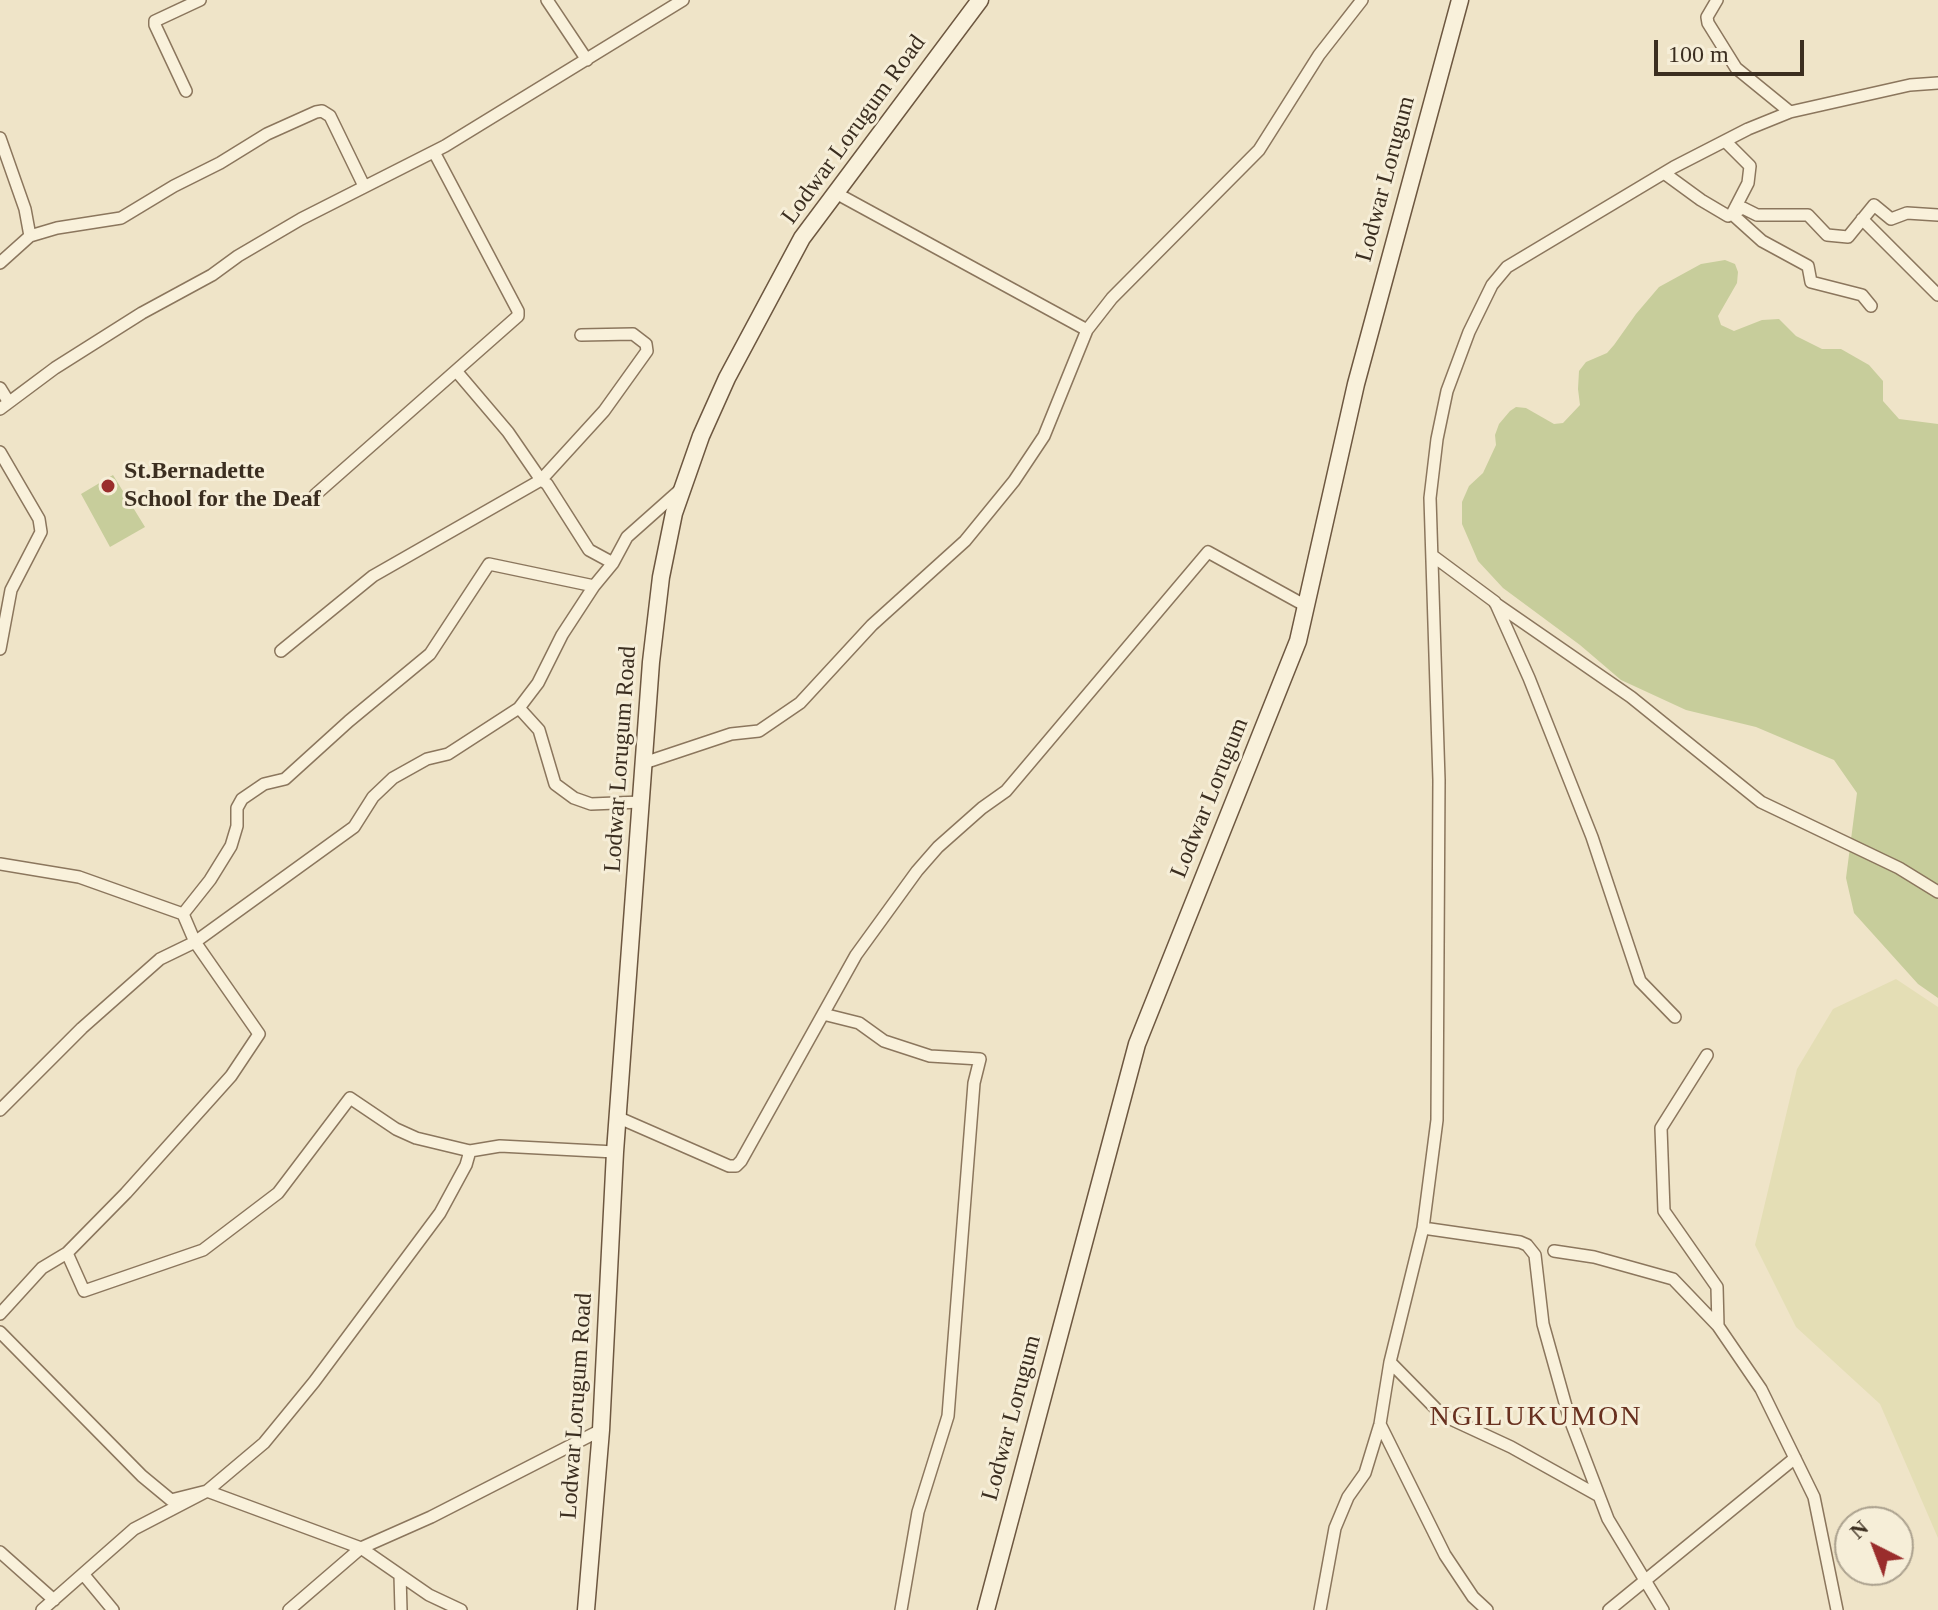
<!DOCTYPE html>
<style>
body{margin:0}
#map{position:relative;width:1938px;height:1610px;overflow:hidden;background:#efe4c8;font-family:Georgia,serif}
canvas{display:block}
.north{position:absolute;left:1834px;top:1506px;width:80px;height:80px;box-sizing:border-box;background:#f6eed8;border:2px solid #aba18e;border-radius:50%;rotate:318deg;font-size:22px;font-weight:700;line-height:32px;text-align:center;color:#3b2e20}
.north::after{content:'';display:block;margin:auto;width:28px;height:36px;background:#9a2d2c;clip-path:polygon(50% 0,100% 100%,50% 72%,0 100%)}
.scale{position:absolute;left:1654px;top:40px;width:150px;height:36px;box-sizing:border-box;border:4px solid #3b2e20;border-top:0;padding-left:10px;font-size:24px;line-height:28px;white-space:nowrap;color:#3b2e20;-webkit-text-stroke:6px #f6eed8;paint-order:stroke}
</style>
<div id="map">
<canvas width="1938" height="1610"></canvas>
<div class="north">N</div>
<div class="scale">100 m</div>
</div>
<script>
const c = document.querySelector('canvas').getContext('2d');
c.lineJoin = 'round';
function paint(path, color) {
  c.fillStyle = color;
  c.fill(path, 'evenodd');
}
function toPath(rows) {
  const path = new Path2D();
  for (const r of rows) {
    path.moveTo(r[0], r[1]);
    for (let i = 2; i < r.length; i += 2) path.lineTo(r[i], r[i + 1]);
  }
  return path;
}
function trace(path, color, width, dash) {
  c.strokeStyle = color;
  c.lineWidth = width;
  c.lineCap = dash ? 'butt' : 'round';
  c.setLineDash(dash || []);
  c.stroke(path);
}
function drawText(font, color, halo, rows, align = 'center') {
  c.font = font + ' Georgia,serif';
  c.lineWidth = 6;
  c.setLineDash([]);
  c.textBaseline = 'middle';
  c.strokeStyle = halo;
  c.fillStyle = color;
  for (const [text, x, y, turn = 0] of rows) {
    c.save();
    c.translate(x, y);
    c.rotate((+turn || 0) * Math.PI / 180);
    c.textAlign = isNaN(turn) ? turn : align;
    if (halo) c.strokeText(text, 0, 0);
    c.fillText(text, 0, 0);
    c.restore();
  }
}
paint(toPath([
 [1896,979,1938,1007,1938,1538,1880,1404,1796,1327,1755,1245,1797,1069,1833,1009]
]), '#e4deb5');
paint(toPath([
 [1725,260,1735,264,1738,272,1737,283,1718,316,1721,325,1734,331,1762,320,1779,319,1796,336,1822,349,1841,349,1869,365,1883,381,1883,401,1899,419,1938,424,1938,998,1918,984,1854,913,1846,878,1857,793,1834,760,1756,727,1686,710,1621,680,1580,645,1503,588,1478,561,1462,524,1462,502,1469,486,1483,473,1496,445,1495,435,1499,424,1510,411,1516,407,1526,408,1554,424,1563,423,1580,405,1578,389,1579,371,1586,362,1607,353,1614,345,1636,314,1659,287,1701,264],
 [113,475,145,527,110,547,81,494]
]), '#c7cd9b');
const street = toPath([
 [547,0,587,60],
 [1717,0,1707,17,1708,23,1736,68,1790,112],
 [186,91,155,25,155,21,200,0],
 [0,138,25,209,30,236],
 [1725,141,1750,166,1748,183,1732,214,1762,241,1808,266,1811,282,1862,295,1871,306],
 [1664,173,1701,200,1728,216,1743,208,1757,215,1808,215,1827,235,1848,237,1874,205,1891,219,1907,213,1938,215],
 [834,192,1087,330],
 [1862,219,1938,295],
 [0,263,30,236,57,228,121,218,174,186,220,163,267,134,316,112,322,111,330,116,364,186],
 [457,372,508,432,541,480,547,484,589,550,613,563],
 [0,388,8,401],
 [0,409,55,368,142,313,212,275,238,256,301,219,445,146,683,0],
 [0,452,39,519,41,532,11,590,0,649],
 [315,495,518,316,518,311,434,152],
 [1433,556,1495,602,1529,678,1592,837,1640,981,1675,1017],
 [1495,603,1631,697,1761,802,1899,868,1938,892],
 [281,651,373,576,541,480,604,411,647,351,646,344,633,334,581,335],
 [519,708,539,730,555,784,574,798,591,804,641,802],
 [644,763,731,734,759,731,800,703,872,625,965,541,1014,481,1044,436,1087,330,1112,298,1259,150,1319,55,1362,0],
 [0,864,79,877,183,914,195,942,259,1034,231,1076,126,1193,67,1253,42,1268,0,1314],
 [183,914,210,880,231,846,237,826,237,808,242,799,264,784,285,779,349,721,430,654,489,564,594,586],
 [823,1014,859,1023,884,1041,930,1056,980,1059,974,1083,948,1416,918,1512,901,1610],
 [1707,1055,1661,1128,1664,1211,1717,1287,1718,1326,1761,1389,1814,1497,1837,1610],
 [0,1110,82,1028,160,959,195,942,354,827,373,797,393,778,427,759,448,754,519,708,538,683,562,635,594,586,613,563,627,537,681,489],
 [617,1117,729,1166,736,1166,741,1161,856,955,917,871,938,847,982,808,1006,791,1208,552,1306,606],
 [1423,1228,1520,1242,1527,1245,1535,1255,1543,1324,1569,1417,1608,1519,1663,1610],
 [1554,1251,1594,1257,1673,1279,1718,1326],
 [67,1253,84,1291,203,1250,278,1193,350,1098,396,1129,416,1138,470,1151,500,1146,615,1152],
 [0,1332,142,1476,171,1500,207,1491,361,1548,429,1595,461,1610],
 [1390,1362,1442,1415,1511,1447,1599,1496],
 [1380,1424,1445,1555,1473,1597,1487,1610],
 [0,1552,54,1600],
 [84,1575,113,1610],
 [400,1575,401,1610],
 [42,1610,134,1529,207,1491,264,1443,314,1382,440,1213,466,1165,470,1151],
 [289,1610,361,1548,431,1517,601,1430],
 [1320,1610,1335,1528,1348,1497,1365,1473,1380,1424,1390,1362,1423,1228,1437,1120,1439,780,1430,498,1437,439,1447,391,1469,332,1492,285,1507,267,1674,167,1748,129,1790,112,1910,85,1938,83],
 [1609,1610,1795,1458]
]);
const secondary = toPath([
 [586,1610,601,1430,615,1152,651,662,661,577,674,513,701,436,727,378,802,238,980,0],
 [986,1610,1137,1044,1298,641,1356,384,1460,0]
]);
trace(street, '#8b765d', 14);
trace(secondary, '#6d5740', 19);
trace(street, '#f9f1db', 11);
trace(secondary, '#f9f1db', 16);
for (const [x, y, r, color] of [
 [108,486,8,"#9a2d2c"]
]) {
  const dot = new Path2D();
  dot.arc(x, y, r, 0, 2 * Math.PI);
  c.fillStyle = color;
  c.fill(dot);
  trace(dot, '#f6eed8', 3);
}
drawText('24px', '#3b2e20', '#f6eed8', [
 ["Lodwar Lorugum Road",854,130,-54],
 ["Lodwar Lorugum",1386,179,-75],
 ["Lodwar Lorugum Road",621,759,-86],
 ["Lodwar Lorugum",1210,798,-68],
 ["Lodwar Lorugum Road",577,1406,-86],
 ["Lodwar Lorugum",1012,1418,-75]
]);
drawText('bold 24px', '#3b2e20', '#f6eed8', [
 ["St.Bernadette",124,472],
 ["School for the Deaf",124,500]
], 'left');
c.letterSpacing = '2px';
drawText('28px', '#68301f', '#f6eed8', [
 ["NGILUKUMON",1536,1418]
]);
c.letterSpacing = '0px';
</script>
